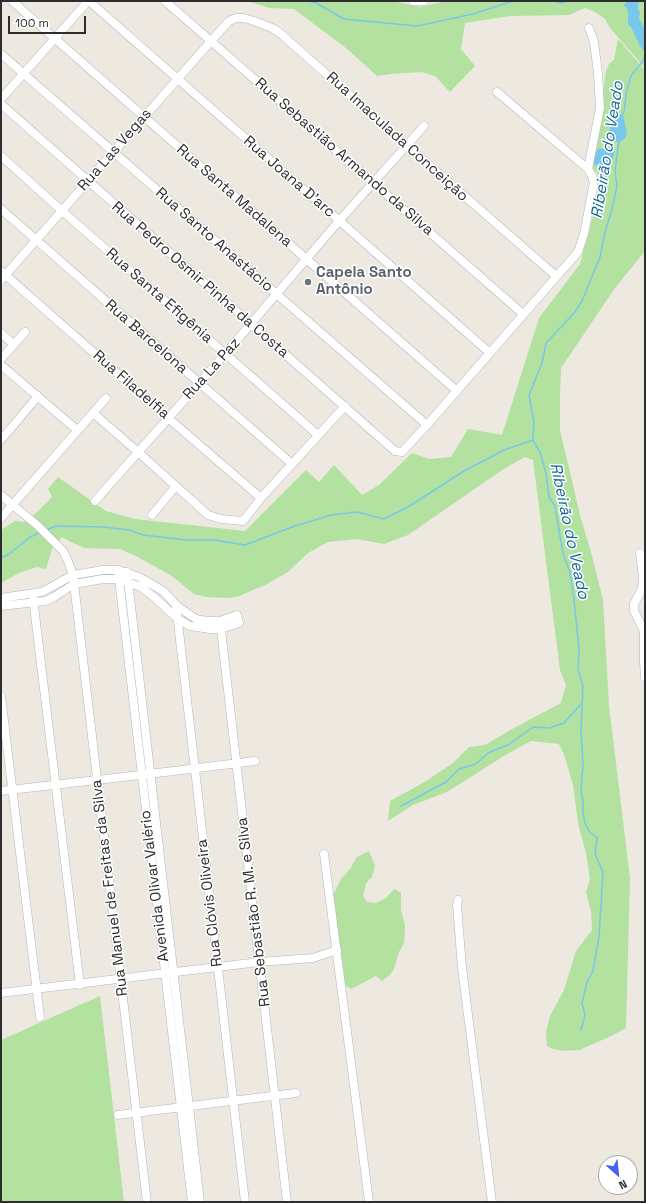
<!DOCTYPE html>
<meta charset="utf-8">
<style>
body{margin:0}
#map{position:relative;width:646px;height:1203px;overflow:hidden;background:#ede8e0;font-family:"Space Grotesk",sans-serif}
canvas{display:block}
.frame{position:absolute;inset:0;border:2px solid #2d2d2d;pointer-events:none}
.north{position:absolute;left:598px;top:1155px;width:40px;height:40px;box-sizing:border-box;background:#fff;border:1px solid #ababab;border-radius:50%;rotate:153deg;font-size:11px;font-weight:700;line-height:16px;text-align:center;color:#2d2d2d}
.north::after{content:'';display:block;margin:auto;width:14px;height:18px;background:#4761f3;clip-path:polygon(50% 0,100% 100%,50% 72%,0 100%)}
.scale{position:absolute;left:8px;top:16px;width:78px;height:18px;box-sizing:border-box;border:2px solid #2d2d2d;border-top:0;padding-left:5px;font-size:12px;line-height:14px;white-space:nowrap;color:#2d2d2d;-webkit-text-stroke:3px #fff;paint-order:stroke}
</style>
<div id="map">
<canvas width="646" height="1203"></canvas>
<div class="frame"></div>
<div class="north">N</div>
<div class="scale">100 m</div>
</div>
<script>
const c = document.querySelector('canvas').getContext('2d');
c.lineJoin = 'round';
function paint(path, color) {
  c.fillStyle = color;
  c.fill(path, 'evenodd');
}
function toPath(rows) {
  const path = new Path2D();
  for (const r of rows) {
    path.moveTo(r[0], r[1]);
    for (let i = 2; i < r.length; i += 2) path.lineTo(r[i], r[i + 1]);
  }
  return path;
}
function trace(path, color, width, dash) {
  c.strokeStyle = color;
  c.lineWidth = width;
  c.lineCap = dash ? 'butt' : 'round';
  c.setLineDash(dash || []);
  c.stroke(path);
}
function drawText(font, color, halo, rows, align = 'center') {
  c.font = font + ' "Space Grotesk",sans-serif';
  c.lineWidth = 3;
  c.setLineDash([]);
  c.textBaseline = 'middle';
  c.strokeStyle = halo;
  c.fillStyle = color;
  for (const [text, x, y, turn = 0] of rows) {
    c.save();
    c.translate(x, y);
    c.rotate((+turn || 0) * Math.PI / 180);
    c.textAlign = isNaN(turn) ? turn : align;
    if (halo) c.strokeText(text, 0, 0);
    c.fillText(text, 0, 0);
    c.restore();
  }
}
paint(toPath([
 [248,1,392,1,420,7,447,1,645,1,645,68,610,28,605,19,595,12,585,8,569,15,510,16,465,23,461,49,475,66,450,92,435,76,422,72,391,74,377,76,346,48,294,9,269,8],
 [618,39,645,70,645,251,615,288,561,368,560,397,560,430,581,519,591,552,603,600,609,706,630,878,626,1028,609,1037,579,1050,564,1051,553,1049,547,1046,546,1032,550,1016,564,990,576,951,592,930,591,911,586,892,590,879,586,853,578,823,573,785,565,757,559,744,531,741,507,754,482,770,447,792,413,805,388,821,390,801,423,783,453,763,469,747,485,745,514,728,561,703,566,685,560,670,533,460,525,457,505,468,408,535,384,544,357,539,328,542,308,553,288,572,265,585,239,596,229,598,207,597,194,594,172,576,136,556,120,549,84,548,71,542,62,537,52,549,46,569,37,567,19,573,1,583,1,530,15,521,25,522,36,513,52,497,48,489,58,477,106,511,135,519,245,531,306,470,319,482,334,465,362,495,379,485,412,453,429,459,451,457,468,429,502,435,539,318,580,264,603,179,592,168,606,71,609,64,614,60],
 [369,851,375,866,372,877,366,883,363,896,367,902,376,903,386,898,394,889,401,893,401,910,405,926,404,943,399,952,394,969,390,975,382,981,376,976,351,989,345,985,333,895,341,879,350,869,357,857],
 [100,996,124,1202,1,1202,1,1040]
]), '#b3e19f');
paint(toPath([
 [628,1,639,1,638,9,640,13,639,18,645,30,645,52,640,46,632,29,628,24,628,11,626,7,623,6],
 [614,111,618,112,623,116,625,124,627,134,625,138,621,141,615,142,611,139,609,133,611,124,611,114],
 [606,148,614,149,614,154,612,160,607,165,602,168,596,166,593,161,598,149]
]), '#78c8eb');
trace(toPath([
 [308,1,316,3,344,19,417,26,473,14,513,1],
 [555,1,561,3,569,1],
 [621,117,624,112,626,93,631,76,643,61,645,56],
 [46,530,56,526,103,527,130,530,143,535,187,540,215,540,245,545,292,527,331,515,357,512,384,519,408,507,464,471,504,450,533,440],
 [1,558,9,554,30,537,41,532],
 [401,806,446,782,459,769,476,764,488,753,508,745,533,727,549,728,564,723,582,703],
 [581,1030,585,1015,582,1003,587,982,593,971,599,937,603,872,595,854,597,838,589,831,585,823,583,813,583,802,581,791,583,764,581,730,583,686,578,669,579,650,574,599,570,572,563,554,555,506,549,497,546,473,540,452,533,440,534,422,529,395,542,363,546,343,575,312,582,301,600,257,605,232,612,209,617,186,615,171,619,140]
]), '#78c8eb', 1.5);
const minor = toPath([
 [12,1,457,391],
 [89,1,490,353],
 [165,1,523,314],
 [413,1,424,1],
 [1,54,427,425],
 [1,99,88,1],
 [1,104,395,451,402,452,427,425,578,252,584,234,594,182,592,176,588,169,497,92],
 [1,156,61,210,318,435],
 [588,169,600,108,598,73,594,42,589,28],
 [1,209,292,464],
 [1,271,168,418,261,498],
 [1,280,211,41,229,21,236,18,244,18,254,21,272,28,280,33,381,123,556,276],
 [1,333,13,344],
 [1,359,25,332],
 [1,365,77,430],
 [93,413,138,452,208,515,221,519,243,521,261,498,345,406],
 [1,440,38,396],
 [1,495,38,526,63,551,68,561,73,575,147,1202],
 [95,501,225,354,339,221,424,126],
 [152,515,176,486],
 [1,518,106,398],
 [640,553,643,577,642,589,634,604,634,611,644,631,644,662,645,677],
 [118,570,192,1202],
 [127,572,200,1202],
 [1,598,42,592,73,575,103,570,118,570,139,577,163,591,176,605,187,613,196,619,206,621,220,621,237,615,239,623,221,629,210,629,190,626,178,619,154,597,141,587,119,579,103,579,74,584,54,597,45,601,1,606],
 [33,598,80,985],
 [176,605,245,1202],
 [220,621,287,1202],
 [1,696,40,1017],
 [1,791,149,774,255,761],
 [324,854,369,1202],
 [458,900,457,905,462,968,492,1202],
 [1,993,259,962,313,958,337,950],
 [118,1115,296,1093]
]);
trace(minor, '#b3b5bf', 9);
trace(minor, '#fff', 8);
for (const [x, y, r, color] of [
 [308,282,4,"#6b7280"]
]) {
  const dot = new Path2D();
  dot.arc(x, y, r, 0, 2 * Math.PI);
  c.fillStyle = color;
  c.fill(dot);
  trace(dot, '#fff', 1.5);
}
drawText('15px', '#2d2d2d', '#fff', [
 ["Rua Imaculada Conceição",397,137,42],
 ["Rua Las Vegas",115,150,-49],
 ["Rua Sebastião Armando da Silva",344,157,41],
 ["Rua Joana D'arc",289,177,41],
 ["Rua Santa Madalena",234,196,41],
 ["Rua Santo Anastácio",214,240,41],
 ["Rua Pedro Osmir Pinha da Costa",200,280,41],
 ["Rua Santa Efigênia",159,296,41],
 ["Rua Barcelona",146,337,41],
 ["Rua La Paz",212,369,-48],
 ["Rua Filadelfia",131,385,41],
 ["Avenida Olivar Valério",155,886,-97],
 ["Rua Manuel de Freitas da Silva",110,888,-97],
 ["Rua Clóvis Oliveira",210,903,-97],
 ["Rua Sebastião R. M. e Silva",254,912,-97]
]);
drawText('bold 15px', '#5b616d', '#fff', [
 ["Capela Santo",316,273],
 ["Antônio",316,290]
], 'left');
drawText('italic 16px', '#13679a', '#fff', [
 ["Ribeirão do Veado",608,150,-81],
 ["Ribeirão do Veado",569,531,78]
]);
</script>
